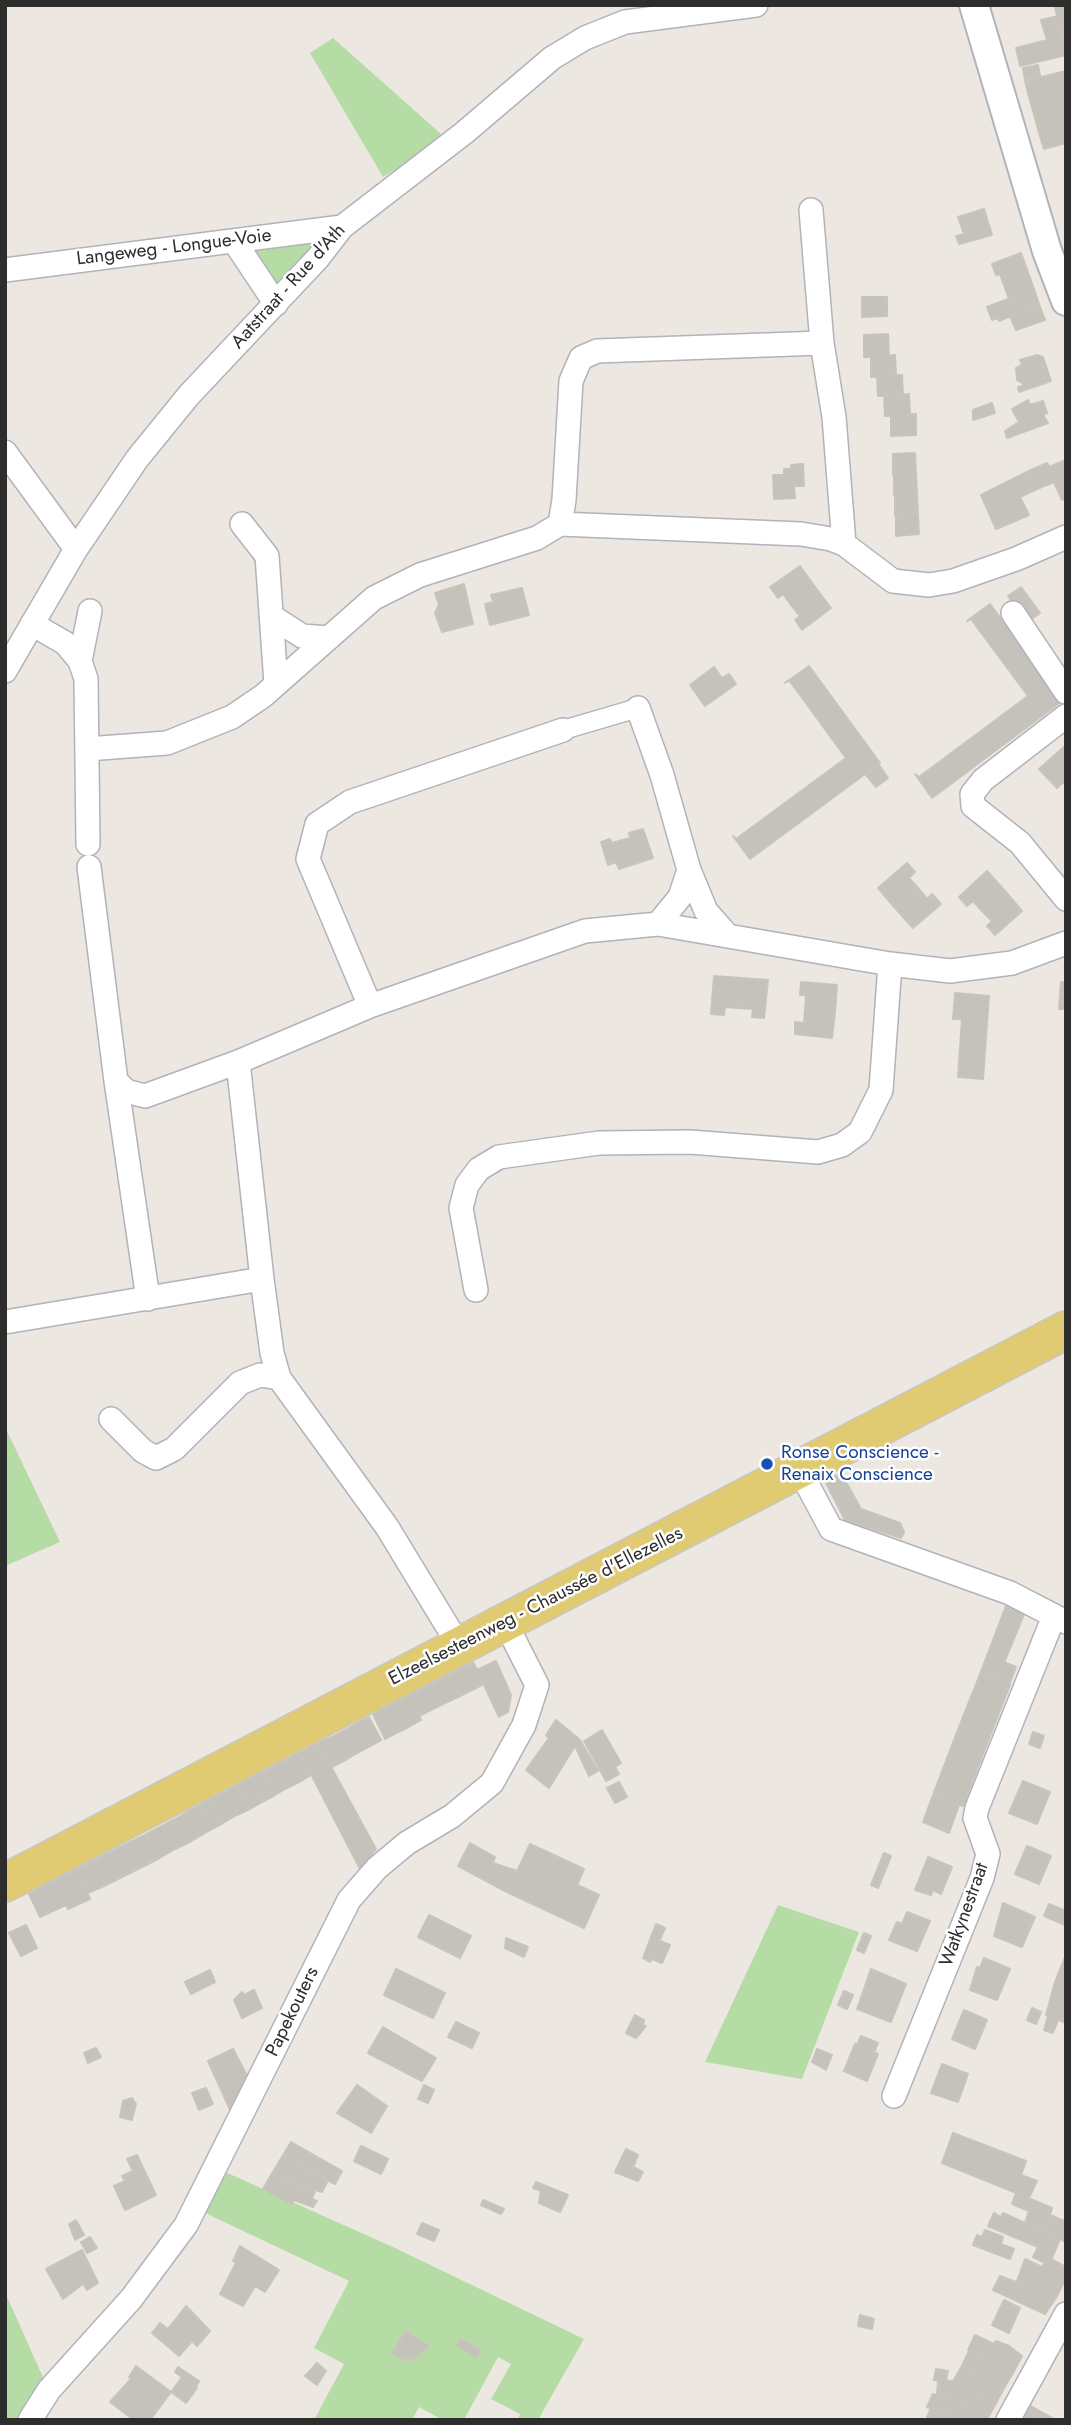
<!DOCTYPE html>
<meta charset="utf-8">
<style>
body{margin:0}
#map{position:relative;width:1071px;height:2425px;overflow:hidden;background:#ece8e1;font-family:Jost,sans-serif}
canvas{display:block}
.frame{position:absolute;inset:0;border:7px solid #2d2d2d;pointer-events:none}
</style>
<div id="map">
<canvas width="1071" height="2425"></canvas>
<div class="frame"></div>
</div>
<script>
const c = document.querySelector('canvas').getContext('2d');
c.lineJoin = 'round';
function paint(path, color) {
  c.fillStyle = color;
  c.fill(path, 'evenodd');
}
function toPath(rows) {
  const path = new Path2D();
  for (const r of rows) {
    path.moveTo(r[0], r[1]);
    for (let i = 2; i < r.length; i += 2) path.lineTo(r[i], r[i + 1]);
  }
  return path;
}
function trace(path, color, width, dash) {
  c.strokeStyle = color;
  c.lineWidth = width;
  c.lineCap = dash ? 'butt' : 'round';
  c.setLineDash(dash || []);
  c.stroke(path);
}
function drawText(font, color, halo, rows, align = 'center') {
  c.font = font + ' Jost,sans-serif';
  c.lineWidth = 5;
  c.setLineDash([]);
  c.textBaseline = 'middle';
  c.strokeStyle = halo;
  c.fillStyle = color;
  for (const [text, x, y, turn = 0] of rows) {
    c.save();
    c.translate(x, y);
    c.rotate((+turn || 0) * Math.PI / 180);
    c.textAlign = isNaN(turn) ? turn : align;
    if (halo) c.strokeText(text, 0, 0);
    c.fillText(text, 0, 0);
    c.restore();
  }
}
paint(toPath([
 [333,38,441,134,413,159,383,177,310,53],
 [309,241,314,248,278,285,274,285,252,252,255,247],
 [5,1427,60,1542,5,1566],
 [778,1905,859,1932,802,2079,705,2062],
 [223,2171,395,2248,584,2339,538,2420,518,2420,520,2414,491,2399,511,2364,498,2357,464,2420,443,2420,419,2407,412,2420,314,2420,344,2364,314,2348,349,2281,203,2212],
 [5,2292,45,2382,17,2420,5,2420]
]), '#b6dca5');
const building = toPath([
 [1054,5,1066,5,1066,41,1065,41,1054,5],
 [1058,16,1066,55,1020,66,1016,48,1047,40,1041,20,1058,16],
 [1038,65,1040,76,1025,79,1023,68,1038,65],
 [1066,71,1066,87,1029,97,1025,81,1066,71],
 [1066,87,1066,106,1034,114,1029,97,1066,87],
 [1065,106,1066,125,1039,133,1034,114,1065,106],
 [1066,125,1066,143,1044,149,1039,133,1066,125],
 [984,209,992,235,959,244,956,236,964,234,958,217,984,209],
 [1021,253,1034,289,1009,299,1000,274,996,275,992,264,1021,253],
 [1034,289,1039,304,999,321,998,318,992,320,987,307,1034,289],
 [862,297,887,297,887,316,862,317,862,297],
 [1039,304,1045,320,1016,330,1010,316,1039,304],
 [888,334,889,356,864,357,864,335,888,334],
 [895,355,896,376,871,377,871,357,895,355],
 [1037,355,1043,357,1051,381,1019,392,1018,387,1025,385,1017,380,1016,368,1022,365,1020,360,1037,355],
 [902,375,903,395,878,396,877,376,902,375],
 [909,394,910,414,885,416,884,396,909,394],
 [1028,400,1030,405,1043,401,1047,413,1043,415,1048,423,1007,438,1005,431,1019,422,1012,409,1028,400],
 [992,403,995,413,973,420,973,410,992,403],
 [910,414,916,414,916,435,891,436,891,416,910,414],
 [915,453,916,474,893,475,893,454,915,453],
 [1066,460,1066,498,1062,500,1054,482,1037,489,1029,471,1047,463,1049,467,1066,460],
 [803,464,804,486,794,486,795,498,774,499,773,475,784,475,784,469,791,469,791,465,803,464],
 [1029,471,1037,489,1020,497,1029,515,996,529,981,495,1029,471],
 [916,474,917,494,894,495,894,475,916,474],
 [917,494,918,514,895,516,895,495,917,494],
 [918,514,919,534,896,536,896,515,918,514],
 [800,566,815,587,791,605,783,594,778,598,770,587,800,566],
 [464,584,473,624,442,632,435,613,439,605,435,593,464,584],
 [815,587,831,608,802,630,795,620,800,616,791,605,815,587],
 [1021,587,1040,613,1027,622,1008,596,1021,587],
 [522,588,529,615,490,625,485,604,493,602,491,595,522,588],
 [990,604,1062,701,932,798,915,774,919,777,1028,696,971,619,967,621,990,604],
 [809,666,880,763,750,859,733,836,736,839,846,758,789,680,785,683,809,666],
 [714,667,722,678,729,674,736,684,705,706,690,685,714,667],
 [1066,745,1066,780,1057,788,1039,769,1066,745],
 [879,765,888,778,876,787,866,775,879,765],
 [643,829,653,858,619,869,616,862,608,865,601,842,610,839,612,843,630,838,629,833,643,829],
 [907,863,915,872,909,878,918,888,895,908,878,888,907,863],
 [987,871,1005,891,982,911,973,901,967,906,959,897,987,871],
 [918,888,927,899,932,894,941,904,913,928,895,908,918,888],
 [1005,891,1022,911,995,935,987,926,992,921,982,911,1005,891],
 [714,976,741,978,738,1008,725,1007,724,1015,711,1014,714,976],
 [741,978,768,980,764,1018,752,1017,753,1009,738,1008,741,978],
 [801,982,837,985,835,1012,805,1009,806,995,800,995,801,982],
 [1061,982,1066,982,1066,1009,1059,1009,1061,982],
 [955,993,989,996,983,1079,958,1077,962,1019,953,1019,955,993],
 [805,1009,835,1012,832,1038,795,1034,795,1022,804,1023,805,1009],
 [841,1473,861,1509,900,1523,904,1532,901,1538,845,1520,825,1481,841,1473],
 [1006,1606,1024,1614,997,1680,980,1674,1006,1606],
 [496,1661,511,1695,508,1712,499,1717,477,1670,496,1661],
 [473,1662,484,1684,460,1696,449,1675,473,1662],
 [1004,1662,1016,1667,1009,1685,997,1680,1004,1662],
 [980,1674,1010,1685,987,1744,957,1732,980,1674],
 [449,1675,460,1696,443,1704,433,1683,449,1675],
 [433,1683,443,1704,419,1716,409,1695,433,1683],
 [409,1695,421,1720,407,1728,394,1703,409,1695],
 [394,1703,407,1728,396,1733,384,1708,394,1703],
 [384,1708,396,1733,385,1739,373,1714,384,1708],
 [369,1717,381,1740,370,1746,358,1723,369,1717],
 [556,1720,580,1740,598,1771,589,1776,575,1746,549,1788,526,1770,549,1738,546,1735,556,1720],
 [358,1723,370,1746,359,1752,347,1729,358,1723],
 [347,1729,359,1752,347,1759,334,1736,347,1729],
 [602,1730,621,1763,615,1767,619,1774,606,1781,584,1741,602,1730],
 [957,1732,987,1744,963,1806,933,1795,957,1732],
 [1033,1732,1044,1736,1040,1748,1029,1744,1033,1732],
 [334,1736,347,1759,332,1767,318,1743,334,1736],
 [318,1743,376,1849,360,1869,299,1751,318,1743],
 [299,1751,311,1775,301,1781,288,1758,299,1751],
 [288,1758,301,1781,287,1788,275,1765,288,1758],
 [275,1765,287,1788,275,1795,263,1771,275,1765],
 [263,1771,275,1795,264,1801,252,1777,263,1771],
 [252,1777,264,1801,250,1809,237,1785,252,1777],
 [1023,1781,1050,1792,1037,1824,1009,1813,1023,1781],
 [619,1782,627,1797,615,1803,607,1788,619,1782],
 [237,1785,250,1809,237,1815,225,1792,237,1785],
 [225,1792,237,1815,223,1823,211,1799,225,1792],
 [933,1795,959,1805,949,1833,923,1822,933,1795],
 [211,1799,223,1823,212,1829,200,1805,211,1799],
 [200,1805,212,1829,200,1836,187,1812,200,1805],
 [187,1812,200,1836,188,1843,175,1819,187,1812],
 [175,1819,188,1843,175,1849,162,1826,175,1819],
 [162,1826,175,1849,158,1859,145,1835,162,1826],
 [145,1835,158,1859,142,1867,130,1842,145,1835],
 [130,1842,142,1867,124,1876,112,1851,130,1842],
 [470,1843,495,1857,493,1863,517,1871,507,1892,458,1866,470,1843],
 [530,1844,584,1869,577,1885,599,1895,584,1928,507,1892,530,1844],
 [1027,1846,1051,1856,1039,1884,1015,1874,1027,1846],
 [112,1851,124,1876,106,1885,94,1860,112,1851],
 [884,1853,891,1856,878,1888,871,1885,884,1853],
 [928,1857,952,1867,941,1894,933,1890,931,1895,915,1890,928,1857],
 [94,1860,106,1885,88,1893,76,1869,94,1860],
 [76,1869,90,1899,68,1909,54,1880,76,1869],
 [54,1880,66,1905,40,1917,28,1892,54,1880],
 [1003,1903,1035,1917,1022,1947,994,1936,1003,1903],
 [1049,1904,1066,1911,1065,1925,1044,1916,1049,1904],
 [907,1912,930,1921,917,1951,889,1940,897,1922,902,1924,907,1912],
 [429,1915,471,1936,460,1958,418,1937,429,1915],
 [656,1924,665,1928,650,1962,643,1958,656,1924],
 [26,1925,37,1948,21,1956,9,1933,26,1925],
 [864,1933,871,1936,864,1953,857,1950,864,1933],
 [506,1938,528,1947,524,1957,505,1948,506,1938],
 [660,1941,670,1945,662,1963,652,1959,660,1941],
 [1065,1957,1066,1958,1066,1987,1055,1982,1065,1957],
 [984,1958,1010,1969,997,2000,970,1990,977,1967,980,1968,984,1958],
 [396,1969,445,1993,433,2018,384,1995,396,1969],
 [871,1969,906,1984,891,2022,857,2009,871,1969],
 [210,1970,215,1982,191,1994,185,1982,210,1970],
 [1055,1982,1066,1987,1066,2023,1046,2015,1055,1982],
 [254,1990,262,2008,242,2018,234,2000,242,1992,244,1995,254,1990],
 [844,1991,853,1995,847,2009,838,2005,844,1991],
 [1032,2008,1041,2012,1036,2024,1027,2020,1032,2008],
 [964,2010,987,2020,975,2049,952,2039,964,2010],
 [635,2015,644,2020,643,2025,646,2026,636,2038,626,2033,635,2015],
 [1048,2016,1058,2020,1053,2033,1044,2030,1048,2016],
 [456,2022,479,2033,472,2048,448,2037,456,2022],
 [383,2027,436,2058,422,2081,368,2053,383,2027],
 [861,2036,878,2043,874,2052,857,2045,861,2036],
 [855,2044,878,2054,867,2081,844,2071,855,2044],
 [96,2048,101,2057,88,2063,84,2053,96,2048],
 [233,2049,250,2081,232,2114,208,2061,233,2049],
 [817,2049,832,2055,826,2070,812,2062,817,2049],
 [942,2064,968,2074,958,2102,931,2093,942,2064],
 [357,2085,387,2106,371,2133,337,2113,357,2085],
 [424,2085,434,2090,428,2103,418,2099,424,2085],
 [206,2088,213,2104,199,2110,192,2093,206,2088],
 [132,2098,136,2104,132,2120,120,2117,123,2101,132,2098],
 [953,2133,1026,2161,1021,2175,1037,2181,1029,2198,942,2163,953,2133],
 [291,2142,342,2171,335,2184,282,2157,291,2142],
 [361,2146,388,2159,381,2174,354,2161,361,2146],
 [626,2149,638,2155,633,2167,643,2172,638,2181,615,2172,626,2149],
 [137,2155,156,2195,125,2210,114,2186,125,2181,122,2176,133,2171,127,2159,137,2155],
 [282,2157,328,2180,322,2192,301,2185,300,2188,271,2175,282,2157],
 [271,2175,315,2191,312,2199,317,2201,313,2207,294,2200,292,2204,263,2189,271,2175],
 [536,2182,568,2195,560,2212,539,2203,541,2191,533,2188,536,2182],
 [1016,2193,1052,2208,1050,2215,1055,2217,1046,2232,1025,2223,1029,2211,1012,2204,1016,2193],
 [483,2200,504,2209,501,2214,481,2205,483,2200],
 [994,2213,1001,2217,1003,2213,1060,2239,1052,2258,1048,2257,1045,2263,1033,2257,1038,2247,988,2226,994,2213],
 [1055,2217,1064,2221,1066,2217,1066,2242,1046,2232,1055,2217],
 [76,2220,84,2235,75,2240,69,2224,76,2220],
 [422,2223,439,2230,434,2241,417,2234,422,2223],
 [985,2230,1003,2237,1001,2244,982,2237,985,2230],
 [977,2235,1014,2249,1010,2259,973,2245,977,2235],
 [90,2237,97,2248,87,2253,81,2242,90,2237],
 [240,2246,279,2270,265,2292,255,2286,243,2306,220,2294,236,2263,233,2261,240,2246],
 [82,2250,98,2283,87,2290,83,2284,63,2299,46,2269,82,2250],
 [1048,2257,1066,2267,1066,2278,1056,2298,1042,2287,1027,2286,1017,2281,1025,2259,1042,2267,1048,2257],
 [1000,2276,1027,2286,1042,2287,1056,2298,1045,2314,993,2290,1000,2276],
 [1004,2300,1020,2308,1009,2333,992,2325,1004,2300],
 [186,2306,210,2331,197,2346,192,2341,179,2356,152,2333,160,2323,168,2329,186,2306],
 [860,2315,874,2319,872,2329,858,2326,860,2315],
 [406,2331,428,2346,412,2361,407,2357,404,2361,392,2353,406,2331],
 [975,2335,994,2344,996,2341,1009,2346,1022,2356,1013,2373,999,2363,968,2350,975,2335],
 [461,2339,481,2350,476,2357,457,2346,461,2339],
 [969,2351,999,2363,1013,2373,1004,2388,990,2378,962,2366,969,2351],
 [317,2363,326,2371,317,2385,305,2376,317,2363],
 [136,2366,171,2392,150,2420,134,2420,110,2402,131,2379,129,2377,136,2366],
 [962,2366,990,2378,1004,2388,996,2403,953,2381,962,2366],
 [178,2367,199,2381,196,2387,175,2372,178,2367],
 [936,2369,948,2371,946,2381,934,2380,936,2369],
 [182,2377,197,2388,186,2403,171,2392,182,2377],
 [938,2380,953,2381,996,2403,989,2416,974,2407,937,2394,938,2380],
 [933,2394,974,2407,989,2416,987,2420,964,2420,927,2407,933,2394],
 [1029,2405,1054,2419,1054,2420,1021,2420,1029,2405],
 [931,2408,938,2409,964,2420,926,2420,931,2408]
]);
paint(building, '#c5c2bc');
trace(building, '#c8c4bb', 2);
const pedestrian = toPath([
 [563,730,638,708]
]);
const minor = toPath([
 [811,210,822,343,834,417,844,544],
 [234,241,276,304],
 [5,270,342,227],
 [5,452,76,549],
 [242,524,267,556,276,684],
 [560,524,801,534,831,539,844,544,893,581,929,585,953,581,1016,559,1066,537],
 [1013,613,1066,692],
 [271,616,302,636,329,638],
 [32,624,65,643,80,661,86,679,88,844],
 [80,661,90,611],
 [5,671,76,549,137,459,189,395,318,258,342,227,464,133,552,58,585,38,625,22,756,5],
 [638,708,662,775,689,870,680,897,658,924],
 [1066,716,983,780,972,794,973,806,1020,843,1066,899],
 [87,749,167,743,232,717,263,696,374,598,420,575,537,538,560,524,564,500,571,381,581,358,597,351,822,343],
 [89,867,116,1081,126,1091,145,1096,238,1062,370,1006,585,931,658,924,890,964,950,971,1012,963,1066,943],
 [689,870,706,911,728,936],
 [370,1006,308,859,317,824,350,802,563,730],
 [238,1062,262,1279,272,1353,279,1378,387,1527,460,1647],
 [116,1081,148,1299],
 [476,1290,461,1208,467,1185,479,1169,499,1157,599,1143,690,1142,818,1152,842,1145,860,1132,881,1090,890,964],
 [5,1322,262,1279],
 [111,1419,143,1451,156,1458,174,1449,240,1383,260,1375,279,1378],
 [799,1469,831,1529,1010,1593,1066,1622],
 [894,2096,982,1878,988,1854,975,1818,977,1808,1054,1616],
 [30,2420,49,2390,131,2299,186,2225,349,1900,377,1868,407,1843,452,1816,492,1783,524,1725,537,1685,506,1624],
 [1008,2420,1066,2314]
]);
const tertiary = toPath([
 [974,5,1047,251,1066,301]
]);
const primary = toPath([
 [5,1883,1066,1330]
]);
trace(pedestrian, '#b1b2bb', 21);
trace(minor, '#b1b2bb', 26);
trace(tertiary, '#b1b2bb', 32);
trace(primary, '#c8c8c8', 40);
trace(pedestrian, '#fff', 18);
trace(minor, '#fff', 23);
trace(tertiary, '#fff', 28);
trace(primary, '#e0ca72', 37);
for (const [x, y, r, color] of [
 [767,1464,7,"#1a4fb4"]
]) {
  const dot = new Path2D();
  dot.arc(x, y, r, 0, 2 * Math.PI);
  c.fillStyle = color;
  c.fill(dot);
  trace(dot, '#fff', 2.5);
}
drawText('19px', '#2d2d2d', '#fff', [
 ["Langeweg - Longue-Voie",174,248,-7],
 ["Aatstraat - Rue d'Ath",289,287,-48],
 ["Elzeelsesteenweg - Chaussée d'Ellezelles",536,1607,-27],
 ["Watkynestraat",965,1915,-70],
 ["Papekouters",293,2012,-64]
]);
drawText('19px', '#164399', '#fff', [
 ["Ronse Conscience -",781,1453],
 ["Renaix Conscience",781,1475]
], 'left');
</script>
